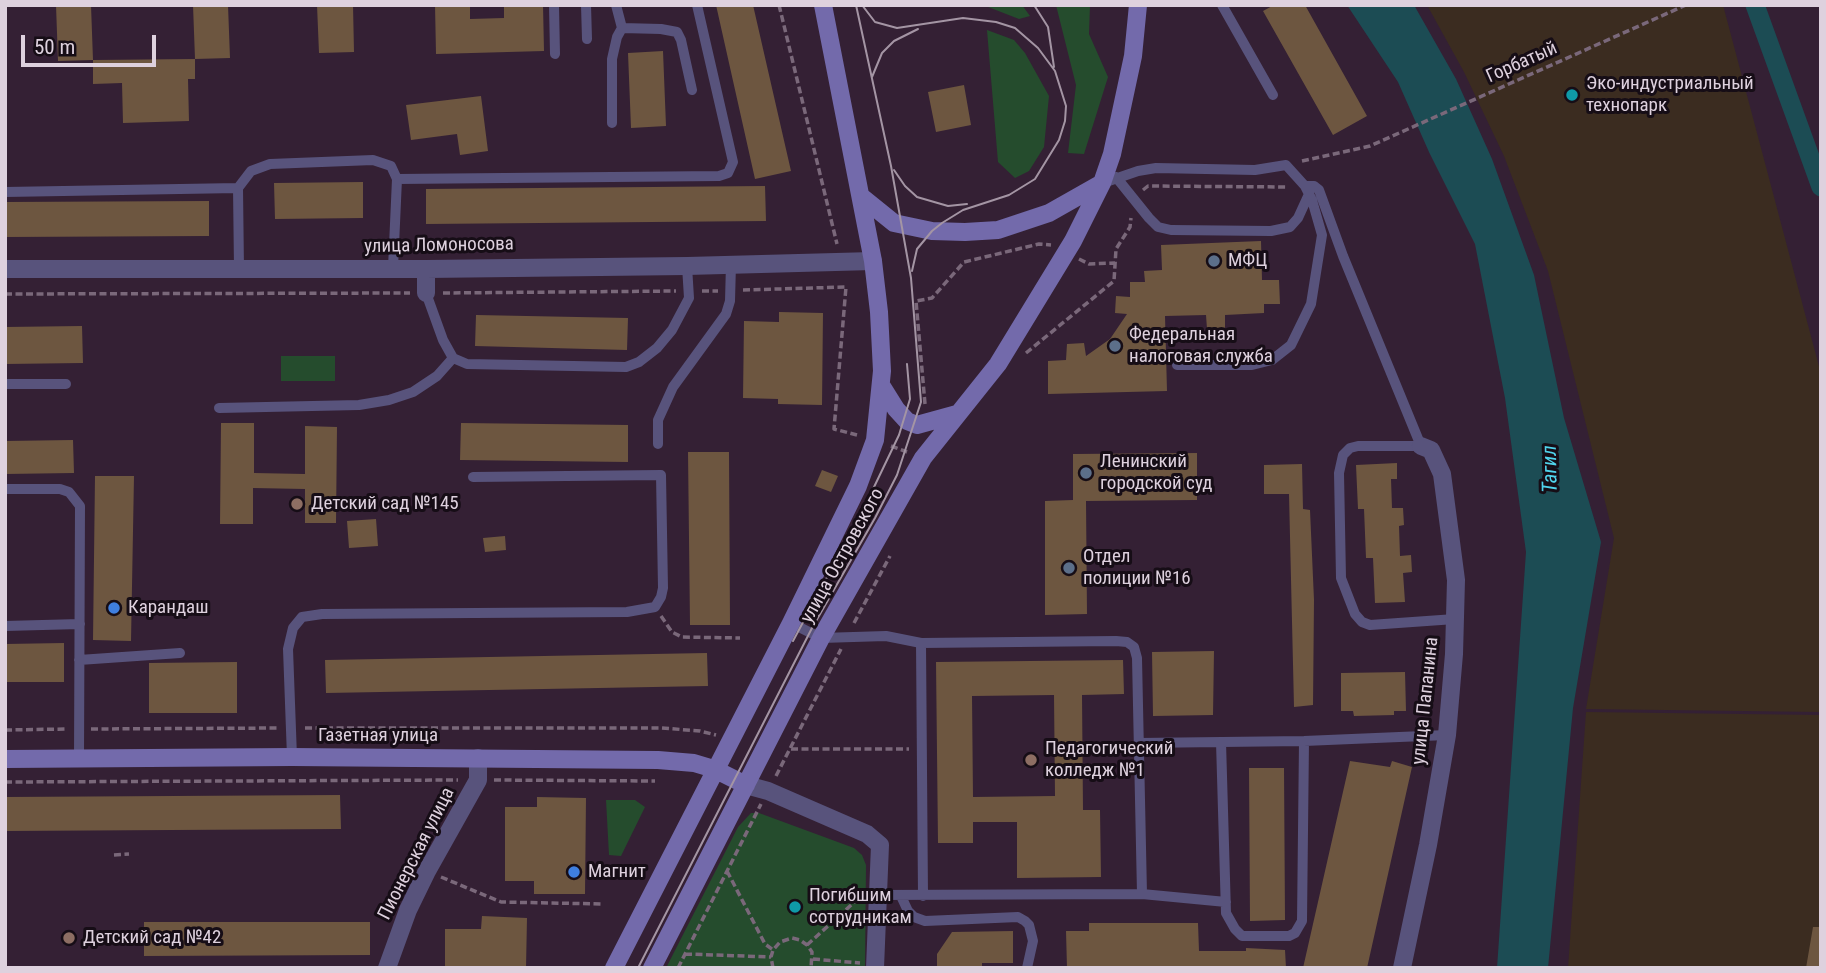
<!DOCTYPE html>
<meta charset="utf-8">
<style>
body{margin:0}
#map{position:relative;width:1826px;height:973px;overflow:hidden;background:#342034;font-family:"Roboto Condensed",sans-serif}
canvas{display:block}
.frame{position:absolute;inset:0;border:7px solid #ded1de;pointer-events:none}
.scale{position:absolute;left:21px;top:35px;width:135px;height:32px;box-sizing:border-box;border:4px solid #ded1de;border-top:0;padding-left:9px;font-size:21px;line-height:24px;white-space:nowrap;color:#ded1de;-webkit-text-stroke:5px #160d16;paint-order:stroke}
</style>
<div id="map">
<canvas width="1826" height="973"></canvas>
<div class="frame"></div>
<div class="scale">50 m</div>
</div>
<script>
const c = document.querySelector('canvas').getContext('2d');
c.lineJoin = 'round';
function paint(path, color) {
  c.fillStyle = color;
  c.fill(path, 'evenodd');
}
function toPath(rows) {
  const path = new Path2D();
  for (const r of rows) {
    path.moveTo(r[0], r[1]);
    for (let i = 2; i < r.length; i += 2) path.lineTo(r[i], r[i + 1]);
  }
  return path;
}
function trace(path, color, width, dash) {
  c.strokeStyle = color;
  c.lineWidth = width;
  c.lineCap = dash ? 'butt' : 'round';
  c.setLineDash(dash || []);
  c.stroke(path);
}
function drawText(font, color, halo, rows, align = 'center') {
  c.font = font + ' "Roboto Condensed",sans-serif';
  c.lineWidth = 6;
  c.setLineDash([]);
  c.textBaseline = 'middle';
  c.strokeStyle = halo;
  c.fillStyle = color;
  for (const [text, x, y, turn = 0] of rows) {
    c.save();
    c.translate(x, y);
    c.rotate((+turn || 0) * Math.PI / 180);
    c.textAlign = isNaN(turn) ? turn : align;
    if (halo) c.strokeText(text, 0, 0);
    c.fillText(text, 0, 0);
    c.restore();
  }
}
paint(toPath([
 [1427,5,1723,5,1821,374,1821,712,1586,709,1614,538,1548,271,1504,156,1464,72],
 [1586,712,1821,715,1821,968,1568,968]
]), '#3b2c20');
paint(toPath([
 [983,5,1022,5,1030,16,1019,19],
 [1056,5,1090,5,1089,34,1108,77,1084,154,1068,153,1076,85],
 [987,30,1014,40,1025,53,1049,96,1044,147,1029,171,1015,178,998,162],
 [281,356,335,356,335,381,281,381],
 [606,800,635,800,645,807,621,856,609,855],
 [751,813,759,813,854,848,862,855,866,865,865,968,666,968,738,827]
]), '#254c2d');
paint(toPath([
 [1347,5,1414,5,1456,79,1492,159,1534,275,1564,418,1601,542,1573,708,1548,968,1497,968,1526,552,1505,398,1475,244,1429,152,1398,82]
]), '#1c4c54');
trace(toPath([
 [1755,5,1821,187]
]), '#1c4c54', 19);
paint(toPath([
 [56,5,91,5,93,60,58,61],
 [193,5,228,5,230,58,195,59],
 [317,5,353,5,354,52,319,53],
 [435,5,470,5,470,19,504,18,504,5,543,5,544,51,436,54],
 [716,5,753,5,791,171,755,179],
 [1274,5,1305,5,1367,116,1333,135,1263,11],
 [663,51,666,126,631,128,628,53],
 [195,59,195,79,188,79,189,121,123,123,122,83,93,84,93,60],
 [964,85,971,125,936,132,928,92],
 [481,96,488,151,460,155,457,134,411,140,406,105],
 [363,182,363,218,275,219,274,183],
 [765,186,766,221,426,224,426,189],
 [209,201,209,236,5,237,5,202],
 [1261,241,1262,280,1279,280,1280,304,1264,304,1264,313,1225,315,1225,329,1207,329,1206,315,1165,316,1167,391,1048,394,1048,361,1066,360,1067,344,1084,343,1086,356,1110,339,1127,314,1115,313,1116,296,1130,297,1130,282,1145,282,1144,271,1162,270,1161,245],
 [779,312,823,313,822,405,778,404,778,399,743,398,744,321,779,322],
 [476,315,628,318,627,350,475,346],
 [82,326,83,363,5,364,5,327],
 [221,423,254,423,254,473,305,474,305,426,337,427,336,523,305,523,305,489,253,488,253,524,220,524],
 [461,423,628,425,628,462,460,460],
 [73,440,74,473,5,474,5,441],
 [688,452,729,452,730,625,690,625],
 [1197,453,1197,500,1086,501,1087,614,1045,615,1045,501,1073,500,1073,454],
 [1397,463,1397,479,1391,479,1392,508,1403,508,1404,525,1399,526,1400,556,1411,555,1412,572,1403,573,1405,602,1375,603,1373,558,1366,558,1364,509,1358,509,1356,465],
 [1302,464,1303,509,1310,510,1314,600,1313,705,1294,707,1289,494,1264,494,1264,465],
 [822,470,838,476,831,492,815,486],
 [95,476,134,476,131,641,93,640],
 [376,519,378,546,349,548,347,521],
 [505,536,506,550,485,552,483,538],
 [64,643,64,682,5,682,5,644],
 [1214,651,1213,715,1153,716,1152,652],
 [707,653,708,686,326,693,325,660],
 [1123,660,1124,694,1082,695,1083,810,1100,810,1101,877,1017,878,1017,822,973,822,973,843,938,843,936,662],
 [1054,695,1055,796,973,797,972,696],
 [237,662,237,713,149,713,149,663],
 [1405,672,1406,711,1394,711,1394,715,1354,716,1353,711,1341,711,1341,673],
 [1350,761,1390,767,1392,761,1412,767,1367,968,1303,968],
 [1249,768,1284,768,1285,920,1250,921],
 [340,795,341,829,5,831,5,797],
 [537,797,586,798,585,894,534,894,534,881,505,881,505,807,537,807],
 [482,916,527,918,526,968,445,968,445,929,481,929],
 [144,922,370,922,370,955,144,956],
 [1089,923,1198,923,1199,951,1246,951,1246,948,1285,950,1286,968,1067,968,1066,931,1089,931],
 [1813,927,1821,927,1821,968,1806,968],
 [1013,931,1013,963,982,963,982,968,937,968,937,954,952,932]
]), '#6d5640');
trace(toPath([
 [779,5,837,244],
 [1302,161,1370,146,1686,5],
 [1143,190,1148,186,1288,187],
 [1079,259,1089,264,1115,263],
 [743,290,846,287,834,429,857,435],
 [702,291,718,291],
 [443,293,676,291],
 [5,294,410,293],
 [1026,353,1114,281,1116,249,1130,227,1131,218],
 [925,404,916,301,932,298,964,262,1039,244,1051,245],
 [891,446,907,452],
 [661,616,672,632,682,637,740,638],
 [854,623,890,556],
 [305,728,662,728,700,731,716,735],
 [91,729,280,728],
 [5,730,66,729],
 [791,749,909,749],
 [776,776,841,649],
 [494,780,655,781],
 [5,782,458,780],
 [114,855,129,854],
 [727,871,765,944,773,950],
 [441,877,501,902,602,904],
 [807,945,860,897],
 [685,954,771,957],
 [813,959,860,963],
 [678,968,761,804],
 [773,968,771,957,773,950,780,942,792,938,800,940,807,945,812,952,811,968]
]), '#7a687a', 3.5, [7, 3.5]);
trace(toPath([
 [554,5,555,54],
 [586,5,587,39],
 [1222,5,1273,95],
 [622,28,661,29,677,32,681,40,692,90],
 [612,123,612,59,617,37,622,28,616,5],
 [1116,177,1149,218,1158,227,1171,230,1271,231,1290,227,1298,218,1309,194],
 [397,179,719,176,728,173,733,162,697,5],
 [1103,183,1138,171,1156,168,1255,170,1286,165,1305,186,1312,200,1322,235,1311,304,1291,345,1272,360,1252,365,1177,365],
 [1305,186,1314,186,1319,190,1343,256,1421,446,1358,446,1350,448,1343,455,1339,473,1341,578,1355,614,1362,622,1370,625,1455,619],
 [5,192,238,188],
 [239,269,238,188,251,171,270,164,373,160,391,166,397,179,393,268],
 [453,358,467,364,626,367,639,362,657,348,672,330,689,298,687,266],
 [5,384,66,384],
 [219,408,359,405,389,400,413,392,437,376,453,358,443,340,426,293],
 [658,444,658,420,673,387,726,314,730,301,731,264],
 [5,489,60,489,69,492,80,506,79,758],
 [791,623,821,638,886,636,921,643,1116,641,1127,642,1134,647,1137,658,1142,894],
 [5,626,80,624],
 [921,643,923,896],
 [79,660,180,653],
 [1221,742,1226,913,1235,929,1242,936,1289,936,1295,933,1302,921,1304,741],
 [1139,743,1304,741,1447,735],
 [292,757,288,649,293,628,302,617,322,614,627,612,655,607,661,597,663,588,661,475,473,477],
 [877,895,1142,894,1226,902],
 [901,896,908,911,914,917,925,921,1018,917,1025,921,1029,925,1033,941,1027,968]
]), '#58537c', 10);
trace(toPath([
 [5,269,426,269,687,266,873,261],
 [426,293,426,269],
 [746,785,768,791,867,834,880,845,875,968],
 [387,968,408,910,427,871,478,780,478,758],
 [1402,968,1428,845,1447,735,1454,654,1456,580,1442,474,1431,450,1421,446]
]), '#58537c', 18);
trace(toPath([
 [863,198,894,223,932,231,965,232,998,230,1049,213,1102,183],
 [881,385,896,409,907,421,917,425,957,414],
 [5,759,292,757,658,760,694,763,714,769,746,785],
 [614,968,791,623,858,486,875,440,882,371,879,312,873,261,823,5],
 [652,968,821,638,923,458,998,364,1073,241,1102,183,1112,154,1133,56,1138,5]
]), '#736aab', 18);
trace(toPath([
 [862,5,875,22,897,28,963,18,996,22,1015,28,1038,48,1055,71,1066,106,1065,121,1059,140,1035,179,1009,195,963,210,942,223,932,231,917,249,912,271],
 [1034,5,1048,27,1054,67],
 [872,77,882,53,894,41,918,29],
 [894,170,905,186,917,197,948,206,967,204],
 [793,641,863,510,899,435,910,399,907,364],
 [638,968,812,628,875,518,897,475,921,402,911,278,891,166,856,5]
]), '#a495a4', 2);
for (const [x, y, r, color] of [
 [1572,95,7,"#0f9aa8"],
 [1214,261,7,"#5c6f8a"],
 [1115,346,7,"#5c6f8a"],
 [1086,473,7,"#5c6f8a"],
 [297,504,7,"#8d6e63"],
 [1069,568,7,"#5c6f8a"],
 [114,608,7,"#3f7fe0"],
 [1031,760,7,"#8d6e63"],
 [574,872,7,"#3f7fe0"],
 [795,907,7,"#0f9aa8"],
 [69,938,7,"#8d6e63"]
]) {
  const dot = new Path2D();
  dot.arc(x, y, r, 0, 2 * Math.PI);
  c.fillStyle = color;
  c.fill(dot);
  trace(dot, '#160d16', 2.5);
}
drawText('19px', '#ded1de', '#160d16', [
 ["Горбатый",1522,63,-24],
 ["улица Ломоносова",439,246,-1],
 ["улица Островского",843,556,-61],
 ["улица Папанина",1426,701,-84],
 ["Газетная улица",378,736],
 ["Пионерская улица",417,854,-63]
]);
drawText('19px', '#ded1de', '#160d16', [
 ["Эко-индустриальный",1586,84],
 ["технопарк",1586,106],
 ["МФЦ",1228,261],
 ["Федеральная",1129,335],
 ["налоговая служба",1129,357],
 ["Ленинский",1100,462],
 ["городской суд",1100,484],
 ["Детский сад №145",311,504],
 ["Отдел",1083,557],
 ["полиции №16",1083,579],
 ["Карандаш",128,608],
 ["Педагогический",1045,749],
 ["колледж №1",1045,771],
 ["Магнит",588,872],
 ["Погибшим",809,896],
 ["сотрудникам",809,918],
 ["Детский сад №42",83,938]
], 'left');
drawText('italic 21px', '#50d4ec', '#160d16', [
 ["Тагил",1551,469,-91]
]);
</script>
